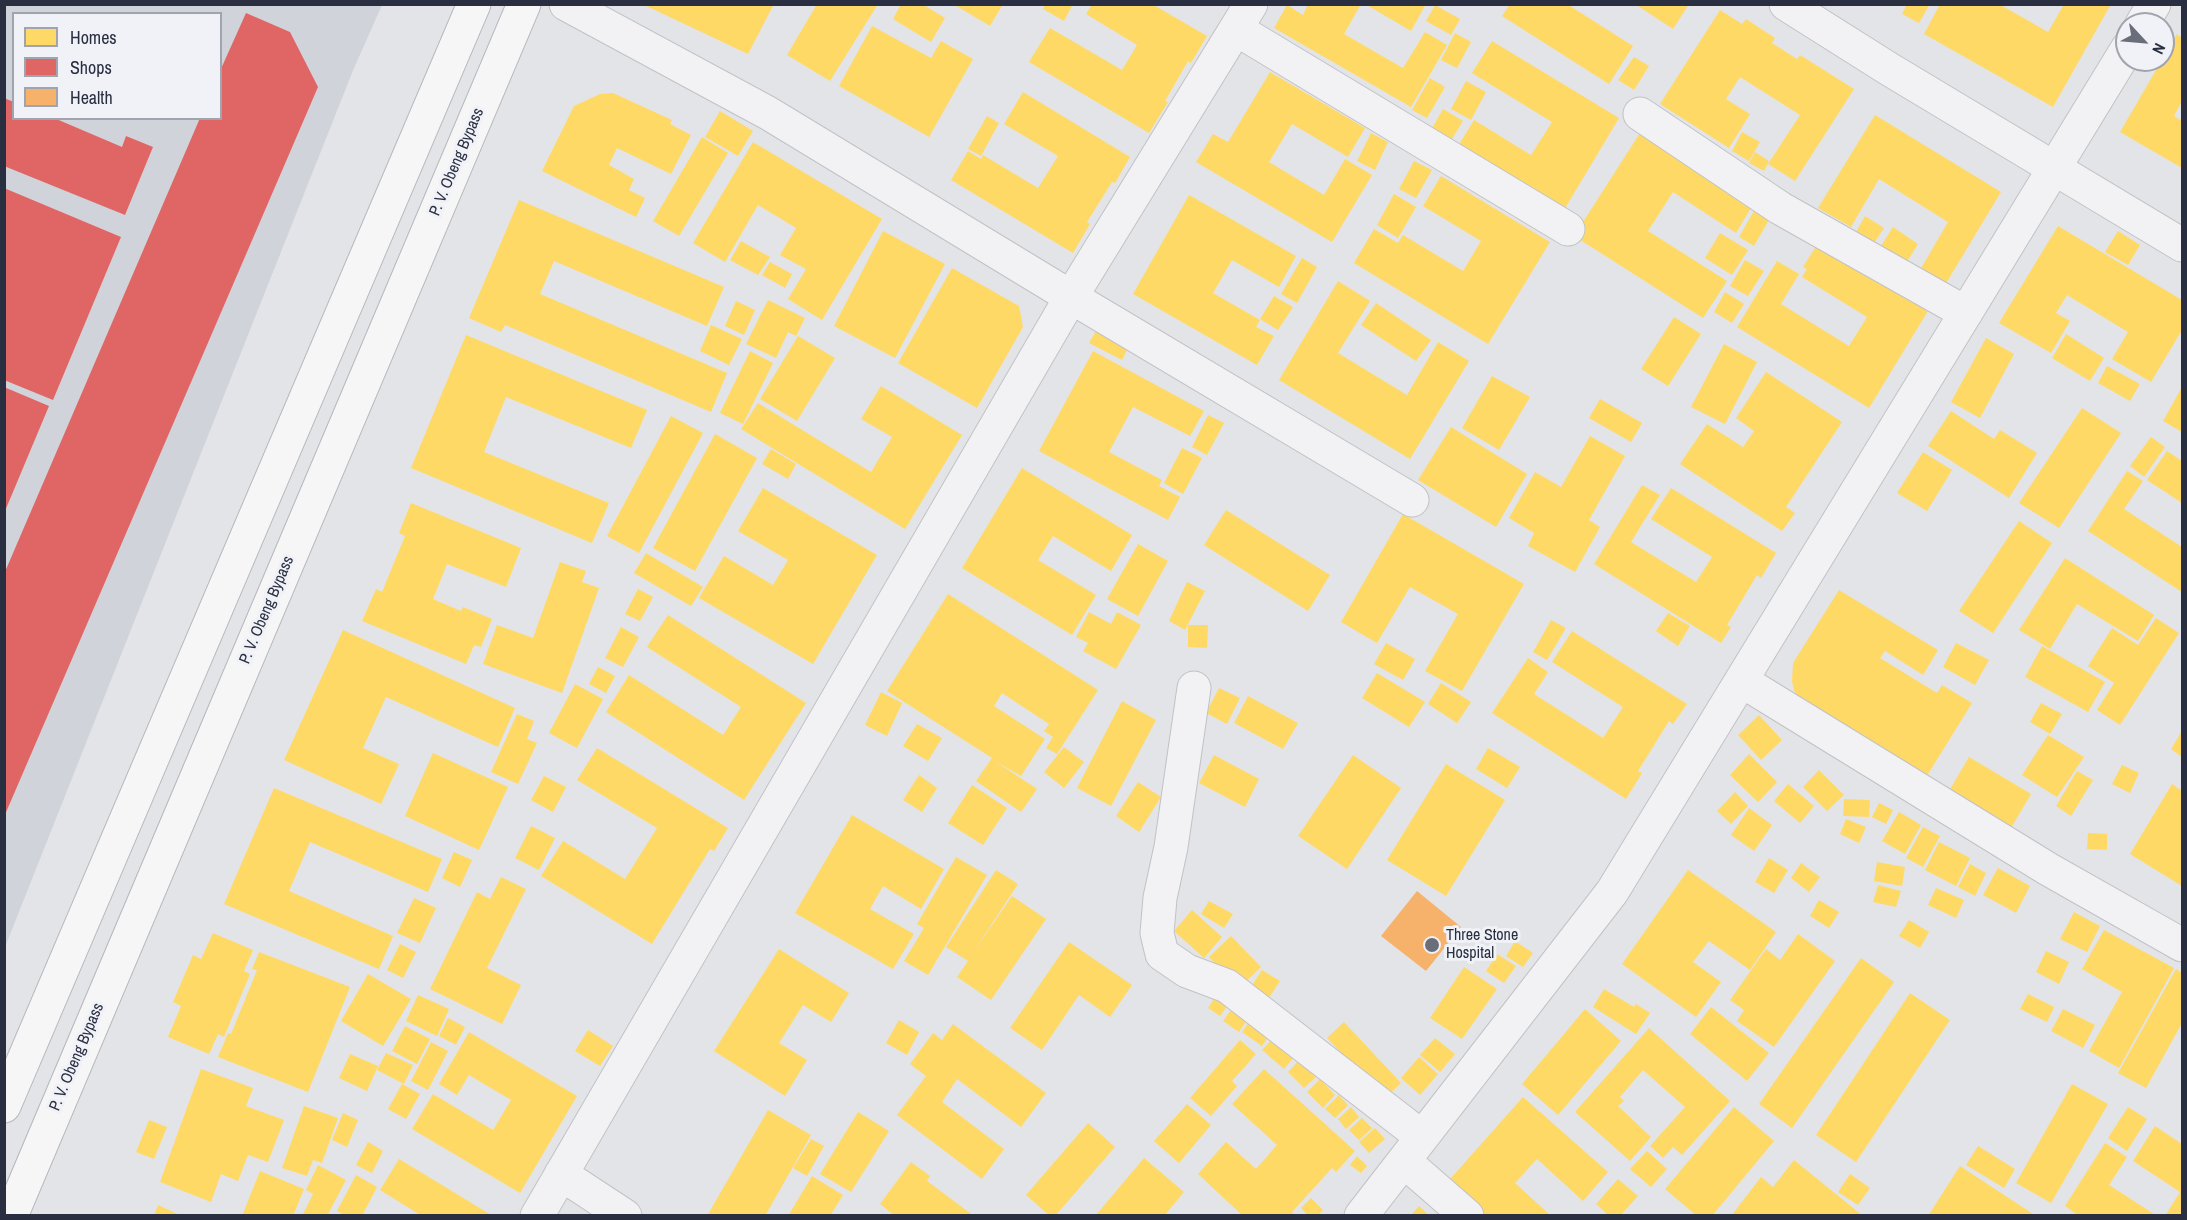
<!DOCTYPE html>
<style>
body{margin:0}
#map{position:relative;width:2187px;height:1220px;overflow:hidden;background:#e3e4e7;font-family:"Archivo Narrow",sans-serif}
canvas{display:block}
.frame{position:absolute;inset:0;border:6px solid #292f41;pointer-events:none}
.legend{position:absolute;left:12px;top:12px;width:210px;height:108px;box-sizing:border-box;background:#f0f2f7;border:2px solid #a0a4ae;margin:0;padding:8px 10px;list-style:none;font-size:18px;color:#292f41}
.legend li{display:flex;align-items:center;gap:12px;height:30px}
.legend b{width:30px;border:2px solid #a0a4ae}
.north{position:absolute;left:2115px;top:12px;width:60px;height:60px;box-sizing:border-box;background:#f0f2f7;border:2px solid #a0a4ae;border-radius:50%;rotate:116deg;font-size:16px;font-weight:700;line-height:24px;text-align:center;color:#292f41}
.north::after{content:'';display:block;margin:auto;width:21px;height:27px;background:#6a6e7b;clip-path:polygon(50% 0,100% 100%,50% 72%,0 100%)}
</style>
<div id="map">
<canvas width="2187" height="1220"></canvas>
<div class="frame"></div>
<ul class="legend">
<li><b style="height:16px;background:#ffd966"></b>Homes</li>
<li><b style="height:16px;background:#e06666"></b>Shops</li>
<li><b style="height:16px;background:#f6b26b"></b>Health</li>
</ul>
<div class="north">N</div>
</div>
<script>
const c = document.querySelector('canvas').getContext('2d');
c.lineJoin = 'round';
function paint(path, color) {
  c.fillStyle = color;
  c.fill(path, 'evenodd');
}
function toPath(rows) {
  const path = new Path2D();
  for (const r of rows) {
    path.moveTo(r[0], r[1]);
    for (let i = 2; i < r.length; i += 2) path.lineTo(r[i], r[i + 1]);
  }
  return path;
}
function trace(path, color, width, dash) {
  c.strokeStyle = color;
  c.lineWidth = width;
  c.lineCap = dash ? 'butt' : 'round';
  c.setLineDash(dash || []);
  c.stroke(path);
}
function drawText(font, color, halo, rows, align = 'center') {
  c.font = font + ' "Archivo Narrow",sans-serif';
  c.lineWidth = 6;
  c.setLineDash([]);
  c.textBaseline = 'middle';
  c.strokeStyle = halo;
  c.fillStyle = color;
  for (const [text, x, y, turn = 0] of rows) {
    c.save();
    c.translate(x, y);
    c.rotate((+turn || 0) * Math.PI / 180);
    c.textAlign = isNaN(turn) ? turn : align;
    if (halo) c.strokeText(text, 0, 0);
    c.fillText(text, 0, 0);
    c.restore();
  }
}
paint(toPath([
 [5,5,382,5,354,68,5,947],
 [14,14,220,14,220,118,14,118]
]), '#d1d3da');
paint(toPath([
 [642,4,774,4,748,54],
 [817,4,878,4,830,81,787,55],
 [901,4,922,4,945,18,931,42,893,19],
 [953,4,1003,4,990,26],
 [1045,4,1073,4,1064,21,1043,9],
 [1092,4,1152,4,1207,36,1191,63,1188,61,1165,101,1168,102,1149,133,1029,62,1050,28,1122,70,1137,45,1086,14],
 [1308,4,1361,4,1344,34,1403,68,1425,32,1447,45,1411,107,1274,28,1287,5,1303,15],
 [1365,4,1426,4,1411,31],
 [1510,4,1571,4,1570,6,1633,46,1609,84,1502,16],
 [1635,4,1689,4,1673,29],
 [1907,4,1930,4,1919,23,1902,14],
 [1940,4,1999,4,2048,32,2063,6,2059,4,2111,4,2053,107,1924,34],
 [1435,5,1460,19,1451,35,1426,21],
 [1720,10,1742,24,1746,19,1775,38,1772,43,1797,59,1800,55,1854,89,1795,181,1768,164,1800,115,1740,77,1726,99,1750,114,1729,148,1660,104],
 [872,26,931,58,941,41,973,59,929,137,839,86],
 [1455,33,1471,42,1457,68,1441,60],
 [2177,34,2182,38,2182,101,2174,116,2182,121,2182,168,2120,132],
 [1492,41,1619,118,1561,215,1455,151,1474,120,1531,155,1552,122,1472,73],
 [1634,57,1649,66,1634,90,1618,80],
 [1270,72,1365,128,1348,157,1292,124,1269,162,1324,195,1345,159,1372,175,1332,242,1196,162,1213,134,1228,142],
 [1430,78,1445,87,1427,118,1412,110],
 [1466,81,1486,92,1471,120,1451,109],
 [1023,92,1130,157,1115,183,1112,182,1087,222,1090,224,1073,253,951,180,968,151,981,159,983,155,1038,188,1058,156,1004,124],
 [613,93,672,120,670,124,691,135,671,174,617,148,609,165,634,179,629,190,645,198,636,217,542,171,574,106,600,94],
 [1443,109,1463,121,1450,142,1431,130],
 [720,111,753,131,738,156,705,137],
 [1875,115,2001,192,1945,285,1920,270,1948,222,1879,179,1851,227,1818,208],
 [987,116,999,123,981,156,968,149],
 [1742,132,1760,142,1749,161,1732,151],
 [1371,133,1388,142,1375,170,1357,161],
 [1640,133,1752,206,1736,233,1673,192,1648,231,1727,281,1703,318,1574,236],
 [702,137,728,153,679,236,653,221],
 [753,142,882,219,822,320,788,299,806,269,780,255,796,228,758,205,725,262,693,243],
 [1755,152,1769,161,1764,171,1749,163],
 [1414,161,1432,170,1416,198,1399,189],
 [1441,176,1550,242,1488,344,1354,263,1374,229,1398,243,1403,235,1463,271,1481,241,1423,206],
 [1394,194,1416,207,1398,238,1377,225],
 [1189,195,1296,256,1279,287,1232,260,1213,293,1260,320,1256,327,1274,336,1257,365,1133,294],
 [519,200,724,287,707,326,554,261,540,294,727,373,711,412,505,325,501,332,469,318],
 [1755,209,1770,218,1754,246,1739,237],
 [1865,216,1884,228,1874,243,1856,232],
 [2058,226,2182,300,2182,330,2151,382,2112,359,2128,332,2067,295,2056,313,2070,321,2051,353,1999,323],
 [1893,227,1918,244,1905,265,1879,249],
 [883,231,945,264,895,358,834,326],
 [2118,231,2140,245,2128,265,2105,252],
 [1720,233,1748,250,1732,275,1705,258],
 [741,241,770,257,758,275,730,260],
 [1818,243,1928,311,1869,408,1737,327,1777,261,1799,274,1781,304,1849,346,1867,317,1802,277,1807,269,1803,267],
 [1302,258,1317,267,1297,303,1281,294],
 [1745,260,1764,271,1748,296,1730,286],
 [770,262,792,274,785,288,762,275],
 [952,268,1019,306,1023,327,977,408,898,363],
 [1338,281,1370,301,1338,353,1407,395,1438,342,1469,361,1410,459,1279,380],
 [1725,292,1744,304,1732,323,1714,312],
 [1274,296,1293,307,1278,330,1260,319],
 [768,300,805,318,796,336,788,332,776,358,746,344],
 [736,301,755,310,744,335,725,326],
 [1376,303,1431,340,1416,361,1361,325],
 [1674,317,1701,334,1668,386,1641,369],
 [711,325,742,339,729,365,700,351],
 [1097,329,1129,346,1122,360,1089,343],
 [2066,334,2104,358,2090,381,2052,358],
 [466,335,647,410,631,448,506,397,484,452,609,503,592,543,411,468],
 [798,336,835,358,797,421,760,399],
 [1986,338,2014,354,1980,418,1951,402],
 [1724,344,1757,362,1725,424,1691,407],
 [750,351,773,363,743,424,720,413],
 [1093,351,1204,411,1190,436,1133,407,1109,452,1162,480,1159,486,1180,497,1168,520,1039,451],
 [2107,366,2140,384,2130,401,2098,383],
 [1766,372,1842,422,1786,507,1795,513,1782,531,1680,464,1707,424,1743,447,1754,431,1736,418],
 [1492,376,1530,397,1499,450,1462,428],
 [881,386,962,435,905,529,741,429,758,403,871,472,892,437,861,419],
 [2182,387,2182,432,2163,421],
 [1600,399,1642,423,1631,442,1589,418],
 [2082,408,2121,433,2059,528,2019,503],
 [1951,411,1994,439,2000,430,2037,453,2009,498,1928,446],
 [1208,415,1224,423,1207,455,1192,447],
 [671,416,703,433,639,553,607,536],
 [1451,427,1527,474,1496,527,1418,480],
 [715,434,757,458,695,571,653,548],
 [1590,436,1625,456,1589,520,1600,527,1575,572,1528,546,1534,533,1509,518,1535,472,1561,487],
 [2151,437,2165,447,2144,477,2130,466],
 [1182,448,1202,458,1183,494,1164,483],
 [771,449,796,464,788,479,762,464],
 [2167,451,2182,461,2182,503,2147,480],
 [1923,452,1952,470,1927,511,1897,493],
 [1022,468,1132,535,1111,571,1053,536,1038,560,1096,595,1072,635,962,568],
 [2127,471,2143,481,2124,509,2182,547,2182,592,2088,531],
 [1642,485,1660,495,1631,542,1696,582,1712,557,1651,519,1671,488,1776,553,1761,578,1757,575,1727,625,1731,627,1721,643,1594,564],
 [763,488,877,555,813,664,699,598,724,556,773,585,788,560,738,531],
 [411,503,521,548,506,587,447,564,433,599,461,611,463,607,492,619,481,647,474,645,466,664,362,621,376,589,382,592,405,536,399,533],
 [1226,510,1330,575,1308,611,1204,545],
 [1403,514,1524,584,1462,691,1425,671,1458,614,1410,587,1377,643,1341,622],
 [2019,521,2052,543,1993,633,1959,611],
 [1138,544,1168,561,1138,616,1107,599],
 [646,553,703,587,691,606,634,573],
 [2065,558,2154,615,2138,641,2077,604,2050,649,2019,630],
 [560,562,586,571,582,582,599,588,562,693,483,664,497,625,533,638],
 [1187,582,1205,591,1185,630,1169,621],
 [638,589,653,597,640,621,625,614],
 [1839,590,1938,650,1923,675,1885,651,1880,658,1937,693,1942,685,1972,703,1920,787,1800,702,1795,693,1792,682,1793,663],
 [948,594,1098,690,1057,754,1046,748,1053,737,1044,731,1049,724,1002,693,994,706,1045,739,1021,776,995,761,1037,789,1021,812,976,781,992,758,887,691],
 [1089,612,1111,624,1117,612,1141,625,1116,669,1083,651,1088,643,1076,637],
 [1668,613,1690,626,1678,646,1656,631],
 [668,615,806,703,744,800,606,712,629,675,723,735,741,707,647,647],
 [2156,618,2179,633,2120,725,2097,710,2114,683,2088,666,2112,628,2138,645],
 [1551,620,1566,628,1547,660,1533,652],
 [1188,625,1208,625,1207,648,1188,647],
 [621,627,639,637,623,667,605,658],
 [343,630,515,708,498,747,386,697,363,748,399,764,381,804,284,760],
 [1572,631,1687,704,1673,724,1669,721,1638,771,1642,773,1626,799,1492,713,1528,658,1548,672,1534,694,1603,738,1623,707,1552,662],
 [1386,643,1415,659,1403,680,1374,664],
 [1956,643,1989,660,1975,685,1943,667],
 [2042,646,2105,682,2088,712,2025,677],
 [598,667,615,676,606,693,589,684],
 [1377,673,1425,702,1409,727,1362,698],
 [1441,683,1471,702,1457,723,1428,704],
 [575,684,603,699,577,748,549,733],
 [1219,688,1240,698,1227,724,1206,713],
 [881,692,902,703,887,736,865,725],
 [1248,696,1298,723,1283,749,1234,723],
 [1122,701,1156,720,1111,806,1077,788],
 [2041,703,2062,714,2050,734,2030,722],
 [517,714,534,721,527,739,537,743,518,784,491,772],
 [1759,715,1782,740,1761,760,1738,735],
 [917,724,942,738,928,761,903,746],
 [2182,731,2182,757,2171,749],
 [2048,735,2084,757,2057,797,2022,775],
 [1064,747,1084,762,1064,788,1044,772],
 [597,748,728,828,714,851,710,849,652,944,541,876,563,841,625,879,657,828,577,780],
 [1488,748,1520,767,1507,788,1476,769],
 [433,753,508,787,479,850,405,816],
 [1749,754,1777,782,1758,802,1730,775],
 [1214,755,1259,779,1245,807,1199,783],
 [1353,755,1401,788,1347,869,1298,836],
 [1969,757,2031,794,2011,828,1949,791],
 [1446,764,1505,800,1446,896,1387,860],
 [2122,765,2139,773,2130,793,2112,784],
 [1819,770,1844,795,1827,811,1803,787],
 [2077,771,2093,780,2071,816,2056,806],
 [919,775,937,788,922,812,903,800],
 [544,776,566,787,553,812,531,800],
 [1138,782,1161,797,1139,832,1116,816],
 [1788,784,1814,806,1800,823,1774,801],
 [2172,784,2182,791,2182,886,2130,854],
 [972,785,1007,808,983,845,948,823],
 [274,788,442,859,428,892,310,842,289,891,393,936,379,969,224,904],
 [1735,792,1748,806,1731,824,1717,811],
 [1844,799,1870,800,1869,817,1843,816],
 [1879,803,1893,810,1886,824,1872,817],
 [1749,808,1772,825,1754,851,1731,835],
 [1899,812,1921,825,1905,854,1882,841],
 [852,815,944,869,921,909,883,886,870,909,914,934,893,969,795,913],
 [1846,819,1866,827,1859,843,1840,834],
 [531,826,555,838,539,870,515,858],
 [1923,827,1940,836,1923,867,1906,858],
 [2088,833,2107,834,2107,850,2087,849],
 [1939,842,1970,858,1956,886,1925,870],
 [454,852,472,860,460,887,442,878],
 [956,857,987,875,928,975,904,961,924,928,917,924],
 [1769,858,1788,870,1774,893,1755,882],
 [1877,862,1905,867,1902,886,1874,881],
 [1801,863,1820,877,1809,892,1791,878],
 [1970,864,1986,873,1975,896,1958,887],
 [1998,868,2030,886,2016,913,1983,895],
 [996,870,1018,884,972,954,1012,896,1046,919,991,1000,957,977,968,961,946,947],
 [1688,870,1776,932,1750,970,1709,941,1693,962,1721,982,1696,1017,1622,964],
 [501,877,526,889,487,968,521,985,502,1024,430,989,477,892,490,899],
 [1878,885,1901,891,1896,907,1873,902],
 [1936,888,1964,900,1956,918,1928,905],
 [414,898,436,908,420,943,397,933],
 [1819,900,1839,912,1829,928,1810,916],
 [1209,901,1233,914,1224,928,1201,914],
 [1192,910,1222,937,1204,958,1174,931],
 [2074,912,2100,926,2087,952,2060,939],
 [1909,920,1929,932,1920,948,1899,936],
 [2104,930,2174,968,2119,1068,2089,1051,2122,992,2082,969],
 [213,933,253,950,244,971,250,974,224,1037,218,1034,209,1054,168,1037,181,1006,173,1002,193,955,201,959],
 [1798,934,1835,961,1774,1047,1737,1021,1744,1010,1730,1000,1766,949,1780,960],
 [1231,936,1261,967,1238,989,1209,957],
 [1515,941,1533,953,1523,967,1506,956],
 [1069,942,1132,985,1110,1017,1079,995,1042,1050,1010,1028],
 [400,944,416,952,403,978,387,970],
 [779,949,849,993,831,1022,803,1005,779,1043,807,1060,785,1096,714,1051],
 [2046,951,2069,962,2059,984,2036,972],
 [259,952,350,987,308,1092,218,1057,228,1033,231,1034,257,970,252,969],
 [1497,954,1516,966,1504,983,1486,971],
 [1861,958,1894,982,1792,1128,1759,1104],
 [1464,967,1497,989,1462,1039,1430,1018],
 [2176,969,2182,973,2182,1023,2146,1088,2118,1073],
 [1262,970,1280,981,1263,1007,1245,996],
 [368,974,411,999,383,1046,341,1021],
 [1604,989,1634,1007,1636,1004,1650,1013,1636,1034,1593,1007],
 [1910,993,1950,1020,1856,1162,1816,1135],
 [2028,994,2054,1007,2047,1022,2020,1009],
 [418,995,449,1009,437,1036,406,1021],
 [1215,997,1228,1005,1220,1016,1208,1008],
 [1233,1007,1249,1017,1239,1032,1223,1021],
 [1711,1007,1769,1053,1747,1081,1690,1034],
 [1585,1009,1621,1041,1558,1115,1522,1084],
 [2063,1009,2095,1025,2083,1048,2051,1031],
 [448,1018,465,1027,456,1045,439,1036],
 [1251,1019,1271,1033,1262,1046,1242,1032],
 [899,1020,919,1032,907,1055,886,1043],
 [1344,1022,1401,1083,1384,1099,1327,1038],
 [953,1024,1046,1093,1021,1127,957,1079,942,1102,1004,1149,982,1179,897,1115,926,1076,910,1064,933,1033,942,1040],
 [405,1026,430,1039,417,1064,392,1051],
 [1649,1028,1730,1101,1682,1155,1673,1147,1663,1158,1650,1146,1685,1107,1643,1070,1620,1097,1624,1101,1618,1106,1651,1137,1630,1161,1575,1112],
 [588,1030,613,1046,600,1066,575,1051],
 [469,1032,577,1096,520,1193,412,1129,433,1094,493,1130,511,1100,469,1075,457,1095,439,1084],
 [1274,1037,1295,1056,1284,1069,1262,1050],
 [1435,1038,1455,1054,1440,1072,1420,1055],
 [1240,1040,1256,1054,1232,1081,1237,1086,1211,1116,1190,1098],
 [431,1042,448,1051,428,1090,411,1081],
 [386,1053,413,1065,404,1084,377,1070],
 [350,1054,378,1066,367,1091,339,1078],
 [1419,1057,1438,1074,1420,1095,1401,1078],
 [1299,1060,1316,1077,1304,1088,1288,1072],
 [201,1069,253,1088,246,1106,284,1120,268,1162,248,1155,238,1181,221,1174,211,1202,160,1182],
 [1264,1069,1355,1151,1336,1172,1332,1168,1292,1212,1296,1216,1243,1216,1198,1174,1226,1142,1256,1169,1277,1145,1232,1104],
 [1320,1079,1335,1095,1323,1108,1307,1092],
 [402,1084,420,1094,406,1119,388,1109],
 [2072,1084,2108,1104,2051,1203,2016,1183],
 [1339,1095,1348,1105,1335,1118,1325,1109],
 [1523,1097,1608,1172,1583,1201,1537,1159,1515,1183,1551,1216,1476,1216,1443,1187],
 [1187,1104,1211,1125,1179,1163,1154,1141],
 [304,1106,338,1118,322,1163,313,1160,307,1176,282,1168],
 [1351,1107,1359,1117,1346,1129,1338,1119],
 [1734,1107,1774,1141,1712,1216,1697,1216,1665,1189],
 [2128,1107,2147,1119,2127,1151,2108,1138],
 [768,1110,811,1135,765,1216,707,1216],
 [858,1112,889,1131,851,1192,820,1174],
 [343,1113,358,1120,347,1147,332,1140],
 [1362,1118,1372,1128,1359,1140,1349,1130],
 [149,1120,167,1127,154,1159,136,1152],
 [1088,1123,1115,1147,1055,1216,1050,1216,1026,1195],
 [2155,1126,2182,1144,2182,1216,2165,1216,2180,1192,2133,1161],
 [1375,1128,1385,1139,1369,1153,1359,1142],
 [811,1139,824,1146,807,1176,793,1168],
 [368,1142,383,1151,372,1173,356,1165],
 [2105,1143,2127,1157,2109,1185,2157,1216,2079,1216,2065,1206],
 [1978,1146,2015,1169,2004,1188,1966,1165],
 [1647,1151,1667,1169,1651,1187,1630,1169],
 [1357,1156,1367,1166,1361,1173,1350,1165],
 [1144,1158,1184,1192,1164,1216,1095,1216],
 [399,1159,493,1216,422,1216,380,1190],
 [1794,1160,1863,1216,1731,1216,1761,1177,1773,1187],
 [911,1162,930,1176,927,1181,974,1216,895,1216,880,1204],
 [318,1165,346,1180,327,1216,302,1216,313,1194,306,1190],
 [1960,1166,2036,1216,1928,1216],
 [260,1171,304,1189,293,1216,242,1216],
 [1850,1174,1870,1188,1858,1205,1838,1192],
 [356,1175,377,1187,362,1216,346,1216,337,1211],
 [812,1176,843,1195,830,1216,788,1216],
 [1618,1179,1638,1196,1620,1216,1609,1216,1596,1204],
 [1311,1198,1323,1210,1317,1216,1308,1216,1301,1208],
 [158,1205,182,1216,154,1216],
 [1419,1206,1430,1216,1410,1216]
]), '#ffd966');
paint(toPath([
 [246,13,290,32,318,87,4,817,4,574,200,118,220,118,220,71],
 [4,98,14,102,14,118,54,118,122,147,126,136,153,147,125,215,4,166],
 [4,188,121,237,53,400,4,380],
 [4,387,49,406,5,511,4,511]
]), '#e06666');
paint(toPath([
 [1417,891,1461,927,1426,971,1381,936]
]), '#f6b26b');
const minor = toPath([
 [566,4,768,113,1071,297,1412,500],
 [2142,24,2154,4],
 [1236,29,1568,229],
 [1640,114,1780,208,1966,313],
 [1742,681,2048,869,2182,945],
 [1194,688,1171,847,1160,898,1157,933,1162,954,1187,971,1227,986,1422,1137],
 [1404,1161,1467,1216],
 [561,1174,625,1216],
 [537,1216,1071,297,1251,4],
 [1361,1216,1612,892,2127,49]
]);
const tertiary = toPath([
 [1786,4,1889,69,2182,245]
]);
const trunk = toPath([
 [4,1106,474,4],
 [11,1216,524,4]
]);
trace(minor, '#c1c2c5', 35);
trace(tertiary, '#c1c2c5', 35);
trace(trunk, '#b5b7bc', 35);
trace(minor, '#f2f2f4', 33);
trace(tertiary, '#f2f2f4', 33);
trace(trunk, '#f6f6f7', 33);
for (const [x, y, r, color] of [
 [1432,945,8,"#6a6e7b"]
]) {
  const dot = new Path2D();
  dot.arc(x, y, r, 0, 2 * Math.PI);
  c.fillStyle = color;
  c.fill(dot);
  trace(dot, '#f0f2f7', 2);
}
drawText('16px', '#292f41', '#f0f2f7', [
 ["P. V. Obeng Bypass",457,162,-67],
 ["P. V. Obeng Bypass",267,610,-67],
 ["P. V. Obeng Bypass",77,1057,-67]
]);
drawText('16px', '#292f41', '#f0f2f7', [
 ["Three Stone",1446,936],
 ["Hospital",1446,954]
], 'left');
</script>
